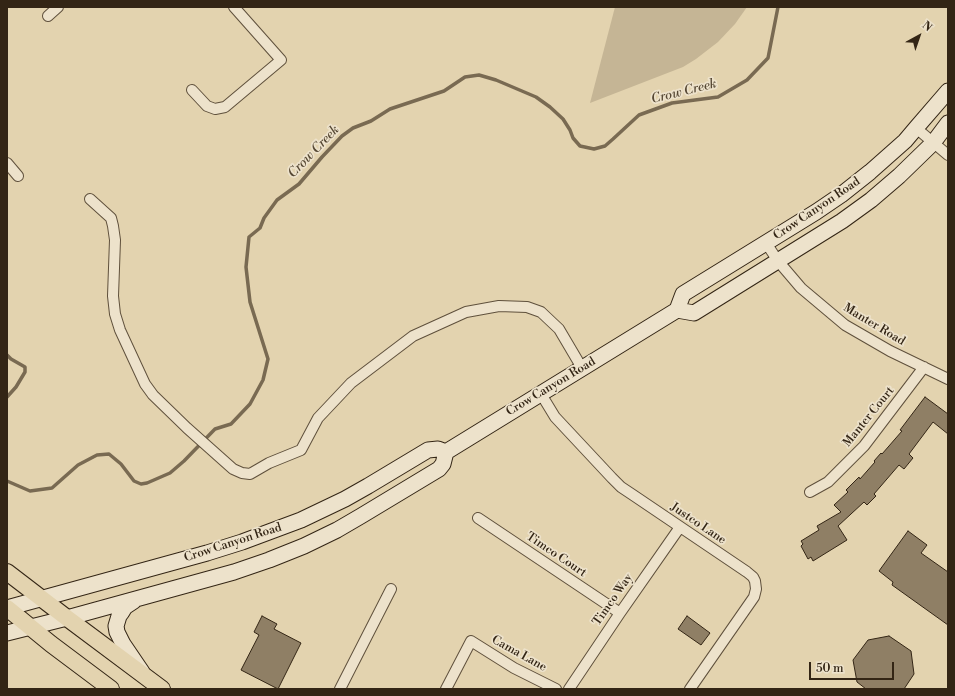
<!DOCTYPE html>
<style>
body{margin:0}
#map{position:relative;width:955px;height:696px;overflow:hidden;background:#e3d3af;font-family:"Libre Bodoni",serif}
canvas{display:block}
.frame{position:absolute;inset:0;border:8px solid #332515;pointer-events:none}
.north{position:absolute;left:899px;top:16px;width:40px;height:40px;-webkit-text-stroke:3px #ede2cb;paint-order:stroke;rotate:40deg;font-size:11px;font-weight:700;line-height:16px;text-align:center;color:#332515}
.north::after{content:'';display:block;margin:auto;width:14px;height:18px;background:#332515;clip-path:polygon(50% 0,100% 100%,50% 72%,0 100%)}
.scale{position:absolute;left:809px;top:662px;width:85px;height:18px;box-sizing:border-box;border:2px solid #332515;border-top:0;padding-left:5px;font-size:12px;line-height:14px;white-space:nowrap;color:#332515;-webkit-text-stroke:3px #ede2cb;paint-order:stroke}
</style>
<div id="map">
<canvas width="955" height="696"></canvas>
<div class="frame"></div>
<div class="north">N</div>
<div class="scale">50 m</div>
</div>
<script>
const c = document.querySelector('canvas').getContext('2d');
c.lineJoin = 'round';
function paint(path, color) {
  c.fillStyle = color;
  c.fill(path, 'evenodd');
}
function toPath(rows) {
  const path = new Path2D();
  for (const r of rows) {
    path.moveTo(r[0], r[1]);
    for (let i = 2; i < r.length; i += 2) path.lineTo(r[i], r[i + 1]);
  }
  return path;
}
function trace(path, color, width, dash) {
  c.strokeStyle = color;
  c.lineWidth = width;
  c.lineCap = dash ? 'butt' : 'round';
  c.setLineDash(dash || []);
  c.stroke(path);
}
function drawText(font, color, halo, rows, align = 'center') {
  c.font = font + ' "Libre Bodoni",serif';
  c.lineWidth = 3.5;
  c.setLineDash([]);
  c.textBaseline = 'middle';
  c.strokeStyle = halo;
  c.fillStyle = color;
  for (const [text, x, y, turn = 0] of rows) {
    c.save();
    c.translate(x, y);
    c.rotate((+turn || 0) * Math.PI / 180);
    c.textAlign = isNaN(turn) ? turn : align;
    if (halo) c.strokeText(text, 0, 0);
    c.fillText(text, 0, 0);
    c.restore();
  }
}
paint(toPath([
 [615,7,747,7,735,24,718,42,696,59,683,67,590,103]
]), '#c5b595');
trace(toPath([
 [7,355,11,359,25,367,25,372,16,387,7,397],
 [7,481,30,491,52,488,78,465,97,455,109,454,121,464,134,481,141,484,147,483,170,473,184,461,215,429,231,424,250,404,263,380,268,359,250,302,246,267,249,237,260,228,264,218,277,200,299,184,322,157,342,136,353,128,371,121,390,109,444,91,465,77,479,75,496,80,536,97,550,107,563,119,570,130,573,138,580,146,594,149,605,146,613,139,639,115,672,103,718,97,747,80,768,58,778,7]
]), '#796a52', 3.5);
const building = toPath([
 [925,397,948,414,948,434,933,422,909,454,913,458,904,469,899,465,874,494,876,496,867,505,864,502,838,526,847,540,813,561,811,557,808,559,801,546,803,544,801,541,819,530,817,526,841,512,834,505,848,492,846,490,859,477,860,479,875,462,874,461,881,453,882,454,902,431,900,430,925,397],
 [908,531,927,545,921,553,948,572,948,625,892,585,893,582,879,571,908,531],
 [262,616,277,624,274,629,301,643,278,689,241,670,259,635,254,632,262,616],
 [687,616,710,633,701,645,678,629,687,616],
 [889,636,911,651,914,674,904,689,866,689,857,682,853,660,868,640,889,636]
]);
paint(building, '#8f7f65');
trace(building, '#332515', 1);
const street = toPath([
 [48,16,58,7],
 [192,90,207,106,215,109,225,107,281,60,234,7],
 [916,128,948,155],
 [7,163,18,176],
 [90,199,111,218,113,226,115,240,113,296,115,314,120,330,145,384,153,395,187,428,233,469,242,473,250,474,269,463,301,450,318,418,351,383,413,336,466,312,499,306,527,307,541,312,559,329,582,368],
 [766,243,778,261,801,288,845,325,890,351,948,379],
 [541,394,555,417,612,478,621,487,633,495,747,572,753,577,755,581,756,589,754,597,690,689],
 [810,492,828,482,864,446,924,367],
 [478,518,620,613],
 [340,689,391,589],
 [446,689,471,641,514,668,556,689],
 [569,689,620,613,680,527]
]);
const secondary = toPath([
 [677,310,694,313,842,221,871,200,899,176,933,143,948,123],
 [134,601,125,607,122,612,119,616,116,626,117,632,123,644,142,672],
 [7,608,207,553,242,542,301,520,345,499,368,486,428,450,438,449,446,452],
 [7,633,67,618,234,572,269,560,304,546,337,530,361,516,439,469,443,464,446,452,677,310,683,294,816,212,841,195,870,172,905,141,916,128,948,91]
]);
const primary = toPath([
 [7,572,67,618,162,689],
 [7,608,51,644,111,689]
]);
trace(street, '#5f503c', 12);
trace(secondary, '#332515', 17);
trace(primary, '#332515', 18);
trace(street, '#ede2cb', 10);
trace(secondary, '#ede2cb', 15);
trace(primary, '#e3d3af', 16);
drawText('12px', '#332515', '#ede2cb', [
 ["Crow Canyon Road",817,209,-34],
 ["Manter Road",874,325,31],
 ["Crow Canyon Road",551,387,-31],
 ["Manter Court",869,417,-51],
 ["Justco Lane",698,524,34],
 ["Crow Canyon Road",233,543,-18],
 ["Timco Court",556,555,34],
 ["Timco Way",613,600,-55],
 ["Cama Lane",519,654,29]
]);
drawText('italic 13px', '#564834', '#ede2cb', [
 ["Crow Creek",684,92,-14],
 ["Crow Creek",314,152,-46]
]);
</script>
